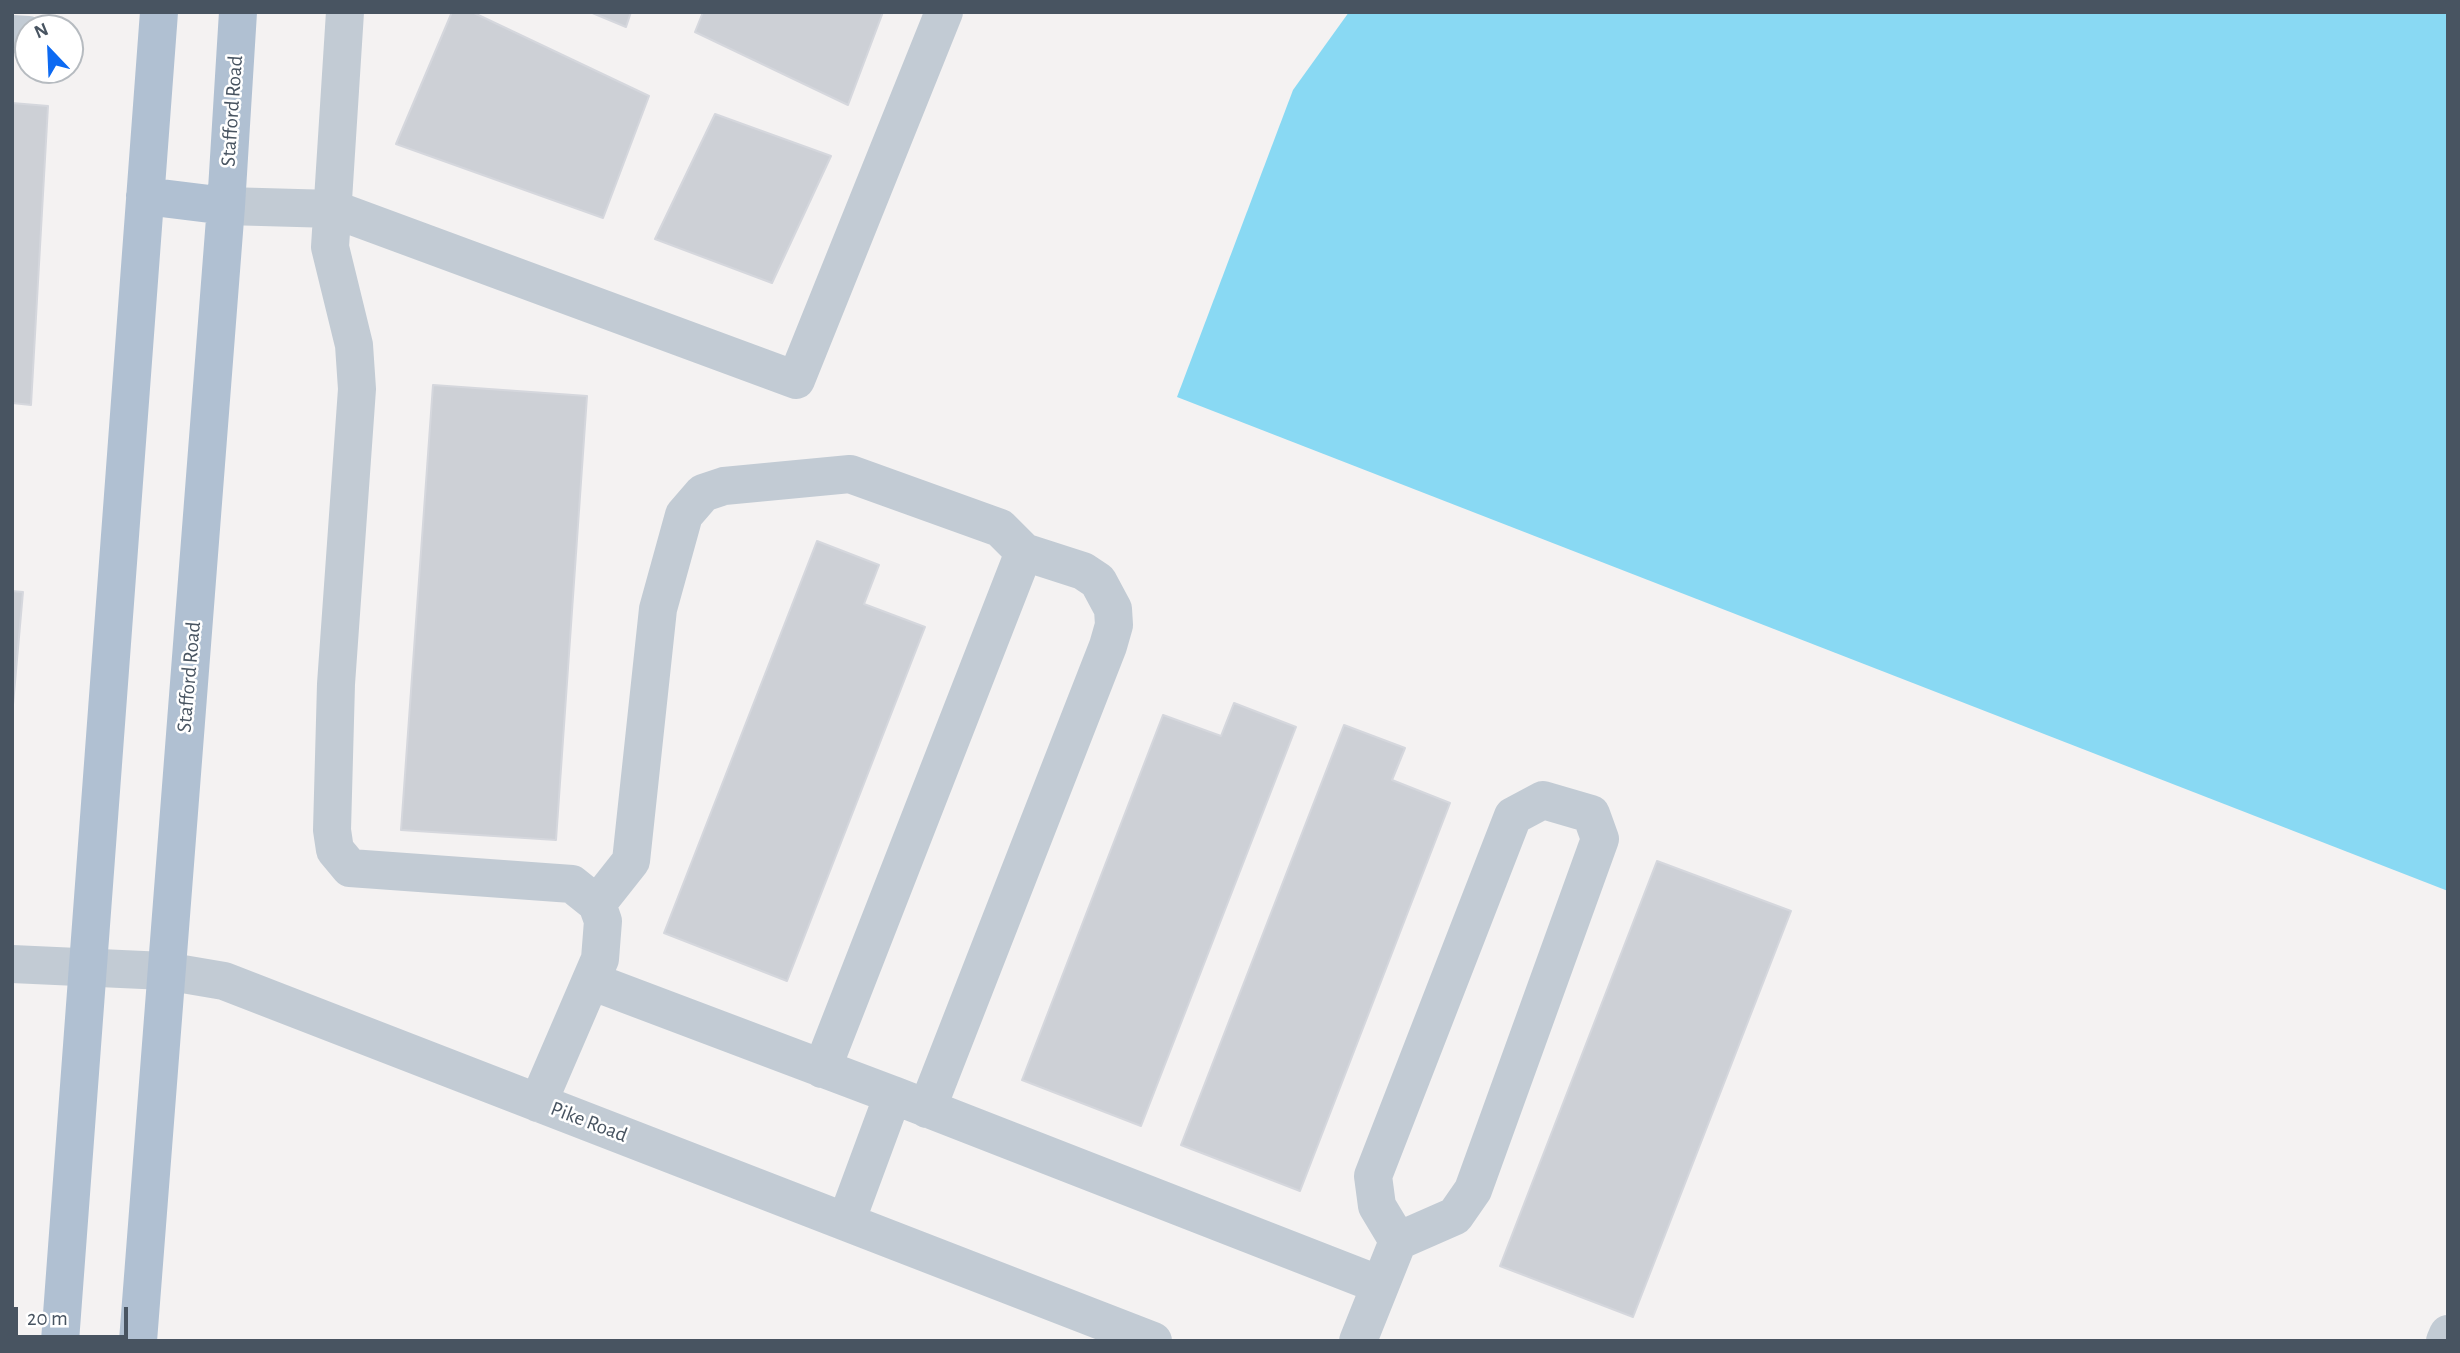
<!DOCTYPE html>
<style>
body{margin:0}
#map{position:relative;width:2460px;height:1353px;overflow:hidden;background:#f4f2f2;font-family:"Alegreya Sans",sans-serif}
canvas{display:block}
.frame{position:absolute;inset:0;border:14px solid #485461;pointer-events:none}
.north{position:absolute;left:14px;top:14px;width:70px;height:70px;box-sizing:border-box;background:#fff;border:2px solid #b6bbc0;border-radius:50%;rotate:337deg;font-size:19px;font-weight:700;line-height:28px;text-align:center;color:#485461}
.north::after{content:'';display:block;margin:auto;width:24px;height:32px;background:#0d6af2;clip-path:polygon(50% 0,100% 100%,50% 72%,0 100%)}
.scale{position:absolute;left:14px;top:1307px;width:114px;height:32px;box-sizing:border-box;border:4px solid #485461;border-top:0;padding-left:9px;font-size:21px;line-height:24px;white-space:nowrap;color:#485461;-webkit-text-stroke:5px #fff;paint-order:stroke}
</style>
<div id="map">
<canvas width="2460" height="1353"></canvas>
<div class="frame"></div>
<div class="north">N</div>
<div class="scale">20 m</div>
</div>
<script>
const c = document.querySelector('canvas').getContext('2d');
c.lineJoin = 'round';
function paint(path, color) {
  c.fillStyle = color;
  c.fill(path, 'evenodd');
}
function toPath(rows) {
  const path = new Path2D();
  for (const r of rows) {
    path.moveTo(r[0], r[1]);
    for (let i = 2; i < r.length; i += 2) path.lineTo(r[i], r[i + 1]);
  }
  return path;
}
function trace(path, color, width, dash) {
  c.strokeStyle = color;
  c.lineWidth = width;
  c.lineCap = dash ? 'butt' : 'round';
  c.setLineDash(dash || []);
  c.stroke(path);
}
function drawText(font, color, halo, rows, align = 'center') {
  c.font = font + ' "Alegreya Sans",sans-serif';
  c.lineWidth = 5;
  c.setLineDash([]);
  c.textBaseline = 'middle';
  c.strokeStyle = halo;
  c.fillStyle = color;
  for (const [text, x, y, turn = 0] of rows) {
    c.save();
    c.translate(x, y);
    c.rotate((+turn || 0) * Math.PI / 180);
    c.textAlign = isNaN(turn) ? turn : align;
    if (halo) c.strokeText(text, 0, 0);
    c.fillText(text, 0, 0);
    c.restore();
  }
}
paint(toPath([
 [1349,12,2448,12,2448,891,1177,397,1293,90]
]), '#89d9f3');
const building = toPath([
 [452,12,472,12,649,96,603,218,396,144,452,12],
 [590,12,631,12,626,27,590,12],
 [703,12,883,12,848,105,695,32,703,12],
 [12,103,48,106,31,405,12,403,12,103],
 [715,114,831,156,772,283,655,239,715,114],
 [433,385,587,396,556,840,401,830,433,385],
 [817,541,879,565,864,604,925,627,787,981,664,933,817,541],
 [12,591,23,592,12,716,12,591],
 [1234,703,1296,727,1141,1126,1022,1080,1163,715,1221,736,1234,703],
 [1344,725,1405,748,1392,780,1450,803,1300,1191,1181,1145,1344,725],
 [1657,861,1791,911,1633,1317,1500,1266,1657,861]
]);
paint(building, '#cdd0d6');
trace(building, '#d5d7dd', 2);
trace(toPath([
 [345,12,330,247,354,345,357,389,336,684,332,830,335,850,350,868,572,884,597,904,603,921,600,959,538,1103],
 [12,34,28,35],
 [226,206,333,209,796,380,944,12],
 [597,904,631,861,658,609,684,515,703,493,724,486,850,474,1000,528,1024,552],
 [12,964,165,971,224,981,1153,1341],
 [591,981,893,1095,846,1222],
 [822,1069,1024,552,1083,571,1098,581,1113,609,1114,625,1108,646,927,1109],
 [893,1095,1380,1285],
 [1358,1341,1398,1241,1455,1216,1473,1190,1600,839,1591,814,1543,800,1513,816,1373,1176,1377,1206,1398,1241],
 [2445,1341,2448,1334]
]), '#c2cbd4', 38);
trace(toPath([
 [145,196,226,206],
 [60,1341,159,12],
 [138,1341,226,206,238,12]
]), '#b0c0d2', 38);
drawText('21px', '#485461', '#fff', [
 ["Stafford Road",232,111,-86],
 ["Stafford Road",189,677,-85],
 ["Pike Road",589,1122,21]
]);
</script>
